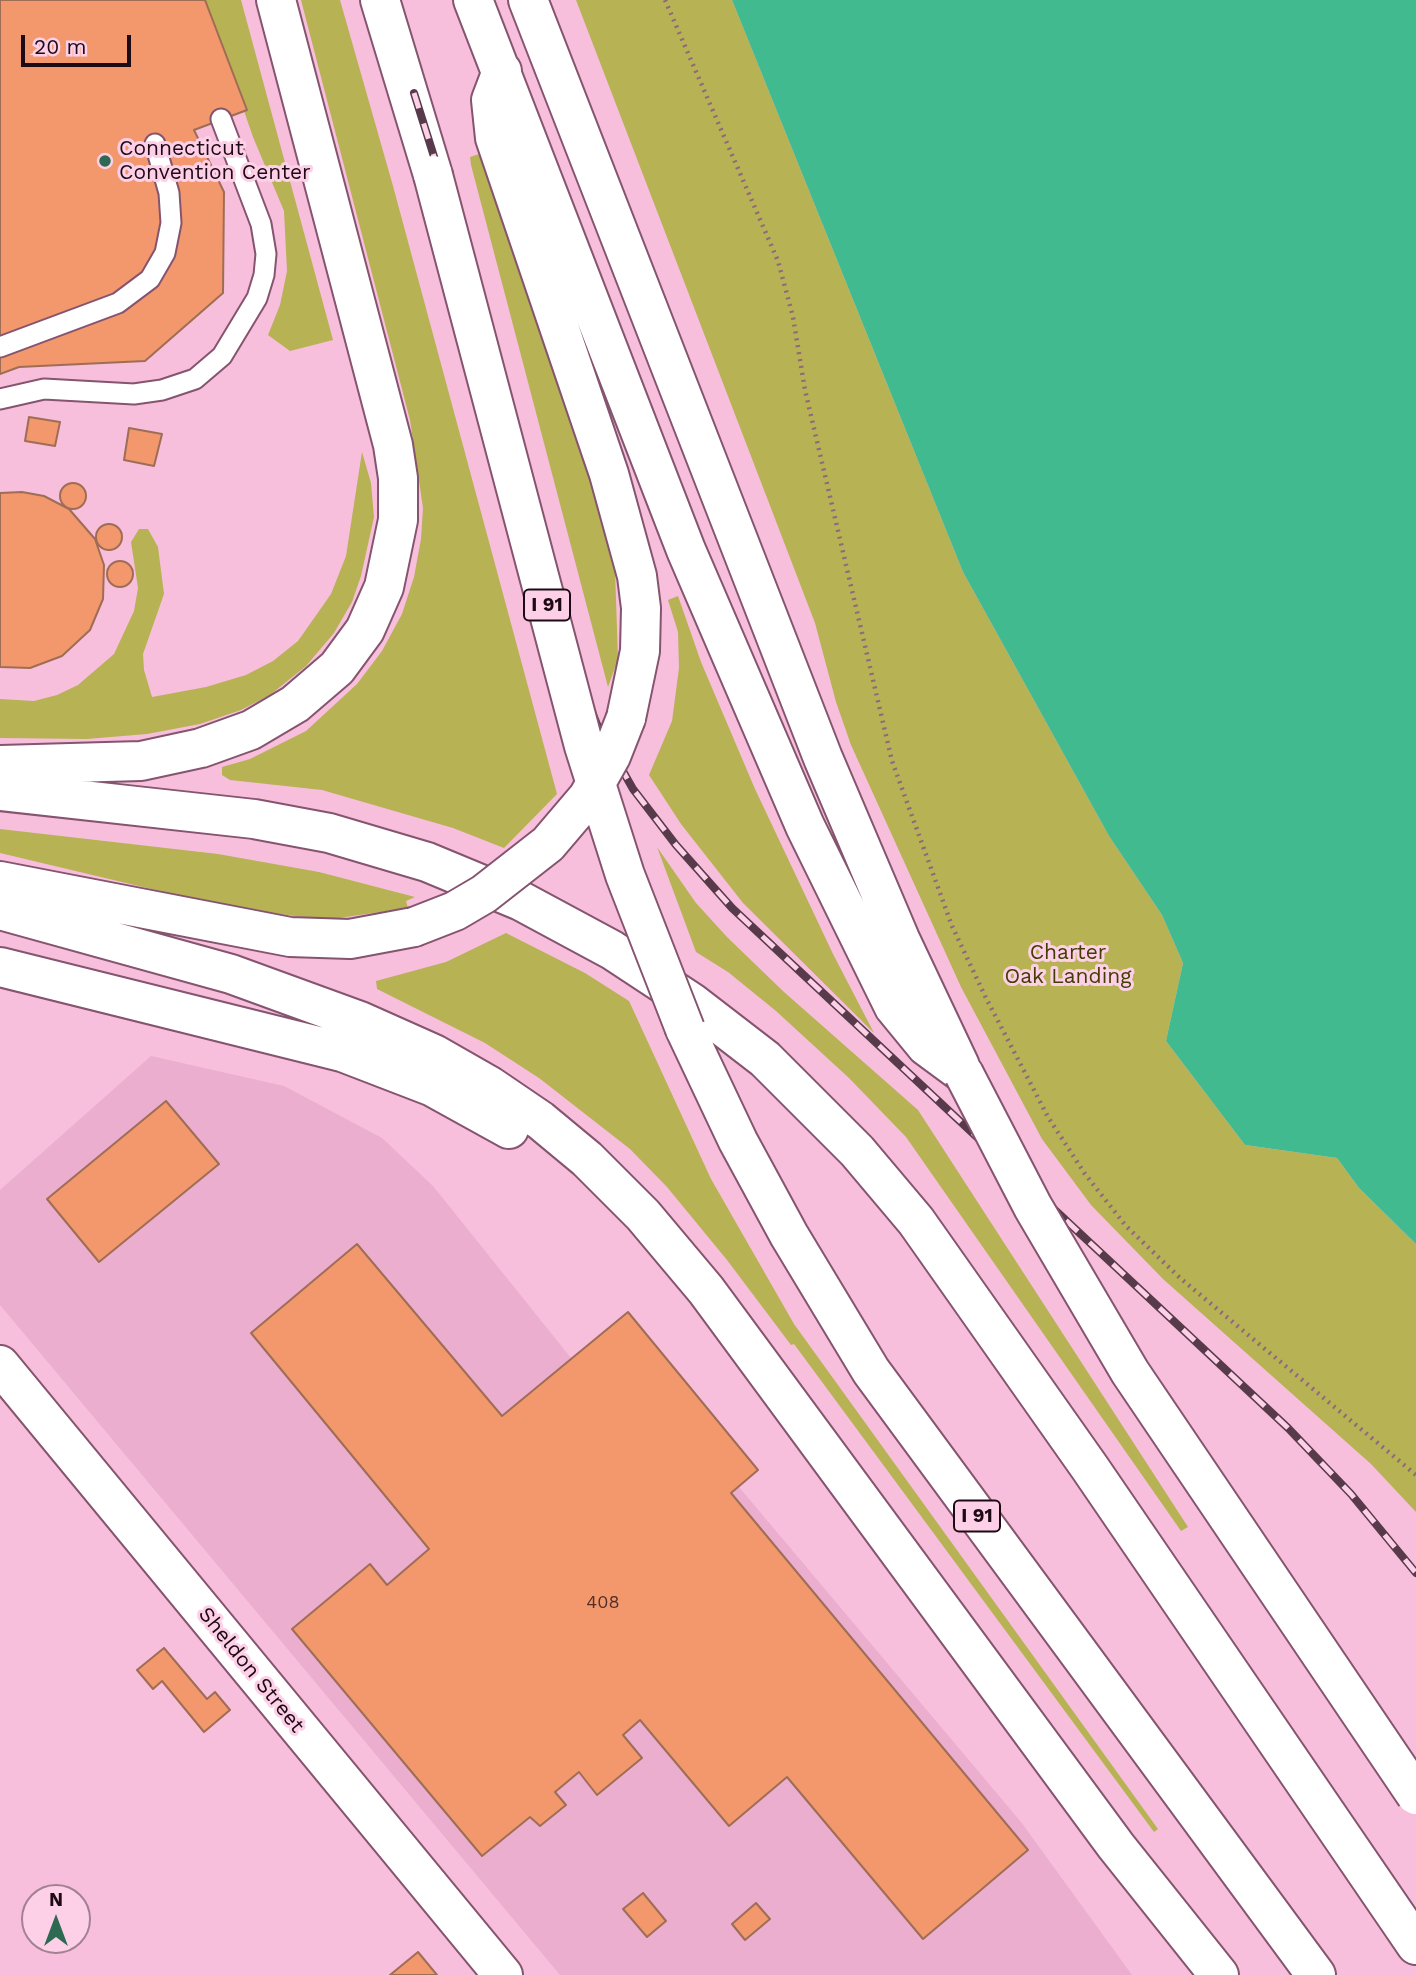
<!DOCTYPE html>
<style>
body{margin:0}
#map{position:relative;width:1416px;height:1975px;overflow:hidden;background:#f7bfdc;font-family:"Work Sans",sans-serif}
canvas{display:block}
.north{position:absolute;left:21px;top:1884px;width:70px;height:70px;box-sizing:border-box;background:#fdd0e7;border:2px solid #a38193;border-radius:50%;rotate:0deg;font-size:19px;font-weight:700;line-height:28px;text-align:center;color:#1d0a15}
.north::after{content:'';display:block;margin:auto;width:24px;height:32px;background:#2e6953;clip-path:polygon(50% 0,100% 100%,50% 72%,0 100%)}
.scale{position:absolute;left:21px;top:35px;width:110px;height:32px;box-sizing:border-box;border:4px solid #1d0a15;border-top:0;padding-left:9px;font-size:21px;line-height:24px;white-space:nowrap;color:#1d0a15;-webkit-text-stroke:5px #fdd0e7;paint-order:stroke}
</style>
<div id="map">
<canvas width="1416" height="1975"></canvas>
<div class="north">N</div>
<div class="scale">20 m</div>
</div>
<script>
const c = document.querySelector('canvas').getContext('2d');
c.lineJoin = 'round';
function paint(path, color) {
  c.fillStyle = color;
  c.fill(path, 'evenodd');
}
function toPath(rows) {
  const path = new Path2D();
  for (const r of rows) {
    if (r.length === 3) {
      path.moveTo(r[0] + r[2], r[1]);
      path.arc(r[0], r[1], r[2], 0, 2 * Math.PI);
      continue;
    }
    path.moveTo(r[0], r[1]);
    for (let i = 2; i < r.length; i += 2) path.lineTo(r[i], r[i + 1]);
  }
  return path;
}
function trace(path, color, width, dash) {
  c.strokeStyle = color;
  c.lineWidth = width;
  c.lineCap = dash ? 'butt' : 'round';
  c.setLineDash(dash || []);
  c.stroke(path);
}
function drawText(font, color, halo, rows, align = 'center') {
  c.font = font + ' "Work Sans",sans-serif';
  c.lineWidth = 6;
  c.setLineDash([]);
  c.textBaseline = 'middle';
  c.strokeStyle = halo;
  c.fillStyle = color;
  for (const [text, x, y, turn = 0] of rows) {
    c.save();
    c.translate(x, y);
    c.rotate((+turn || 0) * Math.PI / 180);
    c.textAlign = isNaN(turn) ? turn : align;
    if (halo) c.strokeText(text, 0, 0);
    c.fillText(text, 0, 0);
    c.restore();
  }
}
paint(toPath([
 [151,1056,284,1086,382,1138,433,1186,571,1358,628,1312,758,1470,739,1487,1021,1822,1132,1975,560,1975,0,1305,0,1190]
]), '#ebaece');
paint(toPath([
 [205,0,241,0,333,340,290,351,268,335,280,305,287,271,284,211,253,137,244,111,247,109],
 [301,0,340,0,393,186,557,794,504,848,453,828,322,790,230,780,222,775,222,767,250,759,306,731,357,684,382,651,402,614,414,577,421,539,423,508,410,420],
 [576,0,732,0,963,572,1109,836,1162,915,1183,963,1166,1041,1245,1145,1337,1158,1359,1188,1416,1244,1416,1512,1371,1464,1163,1279,1091,1205,1042,1139,961,987,851,745,836,702,815,623],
 [479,154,596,497,615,569,618,659,608,687,471,165,470,157],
 [362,452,371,483,374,517,361,576,352,602,334,633,306,666,270,695,241,710,200,724,147,734,87,739,0,738,0,699,34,701,57,695,78,685,114,654,134,611,138,588,131,542,139,529,148,529,158,547,164,594,143,654,144,670,152,697,206,687,246,675,273,661,298,641,331,594,346,556],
 [678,596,701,662,755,789,833,954,874,1033,743,903,681,824,649,775,672,721,679,668,678,632,668,600],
 [0,829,218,854,319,872,415,897,406,901,408,908,325,920,227,907,0,853],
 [657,847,696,903,727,937,784,992,918,1110,1188,1527,1181,1531,906,1137,849,1078,776,1011,728,972,696,952],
 [506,933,585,973,629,1001,711,1179,794,1324,1158,1829,1154,1832,794,1344,791,1345,727,1260,667,1187,630,1149,539,1078,485,1043,377,989,376,981,446,962]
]), '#b7b254');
paint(toPath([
 [732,0,1416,0,1416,1244,1359,1188,1337,1158,1245,1145,1166,1041,1183,963,1162,915,1109,836,963,572]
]), '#42ba90');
const building = toPath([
 [0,0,205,0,247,110,194,130,224,192,223,293,145,361,19,367,0,374,0,0],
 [29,417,60,422,55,446,25,441,29,417],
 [129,428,162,434,154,466,124,460,129,428],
 [73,496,13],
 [0,493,22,492,44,496,69,509,95,539,104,565,103,599,90,630,62,656,30,668,0,667,0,493],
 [109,537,13],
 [120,574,13],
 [166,1101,219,1164,99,1262,47,1199,166,1101],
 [357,1244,502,1416,628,1312,758,1470,731,1493,1028,1850,923,1939,787,1777,729,1826,640,1720,623,1735,642,1758,597,1795,579,1772,555,1792,566,1805,540,1826,530,1817,482,1856,292,1629,370,1564,387,1585,429,1549,251,1333,357,1244],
 [164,1648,207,1699,215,1692,230,1710,204,1732,162,1681,153,1689,137,1670,164,1648],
 [643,1893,666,1921,647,1937,623,1909,643,1893],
 [756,1903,770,1919,745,1940,732,1924,756,1903],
 [418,1952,437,1975,390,1975,418,1952]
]);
paint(building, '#f2986c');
trace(building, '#9f6d55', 2);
const service = toPath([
 [0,347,118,303,150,279,165,253,171,223,169,193,155,144],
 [0,399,44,389,134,394,162,390,195,379,222,356,257,298,264,275,266,254,261,224,221,119]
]);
const tertiary = toPath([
 [0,1365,503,1975]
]);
const motorway = toPath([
 [380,0,433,175],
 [473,0,686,550,805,826,894,1007,926,1046,964,1074],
 [528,0,823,758,900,939,960,1066],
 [502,71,491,100,495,138,609,474,637,576,641,608,640,651,626,718],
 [0,765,141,761,201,748,251,730,295,704,337,668,365,630,384,587,398,520,398,478,393,445,276,0],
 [0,791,254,819,329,833,427,862,521,901,612,950,691,1002,765,1059,857,1151,916,1221,1090,1468,1416,1945],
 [0,881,290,937,350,939,414,927],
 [0,910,231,974,360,1021,434,1054,490,1086,540,1120,587,1159,643,1215,706,1290,1116,1846,1219,1975],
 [0,967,342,1052,433,1087,509,1129],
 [685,1029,738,1141,789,1235,871,1371,1316,1975]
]);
trace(service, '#85546f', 23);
trace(tertiary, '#85546f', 42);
trace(motorway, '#85546f', 42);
trace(toPath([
 [665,0,778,261,793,317,805,390,892,761,952,926,985,996,1048,1117,1085,1174,1126,1226,1180,1278,1416,1475]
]), '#8e687c', 4.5, [2, 5]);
trace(service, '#fff', 19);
trace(tertiary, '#fff', 38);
trace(motorway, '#fff', 38);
const rail = toPath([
 [414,93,442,182,573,664,598,727,633,789,676,845,732,908,1288,1428,1351,1494,1416,1573]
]);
trace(rail, '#583b4b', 8);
trace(rail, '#fdd0e7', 5, [16]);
const motorwayBridge = toPath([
 [433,175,584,746,625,875,685,1029],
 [414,927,455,911,484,894,548,844,588,797,611,756,626,718],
 [964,1074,1033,1207,1130,1372,1416,1795]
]);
trace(motorwayBridge, '#85546f', 42, []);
trace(motorwayBridge, '#fff', 38);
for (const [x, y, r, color] of [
 [105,161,7,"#2e6953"]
]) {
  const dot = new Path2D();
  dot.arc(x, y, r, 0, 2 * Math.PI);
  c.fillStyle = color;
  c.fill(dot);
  trace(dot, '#fdd0e7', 2.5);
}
drawText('18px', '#522e2b', null, [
 ["408",603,1603]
]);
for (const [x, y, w] of [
 [547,605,46],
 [977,1516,46]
]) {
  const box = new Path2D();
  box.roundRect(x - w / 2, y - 15.5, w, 31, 5);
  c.fillStyle = '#fdd0e7';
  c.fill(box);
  trace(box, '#1d0a15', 2);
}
drawText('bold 19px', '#1d0a15', null, [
 ["I 91",547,605],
 ["I 91",977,1516]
]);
drawText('21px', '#1d0a15', '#fdd0e7', [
 ["Connecticut",119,149],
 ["Convention Center",119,173]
], 'left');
drawText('21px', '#413e03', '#fdd0e7', [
 ["Charter",1068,953],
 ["Oak Landing",1068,977]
]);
drawText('21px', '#1d0a15', '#fdd0e7', [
 ["Sheldon Street",251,1670,51]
]);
</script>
